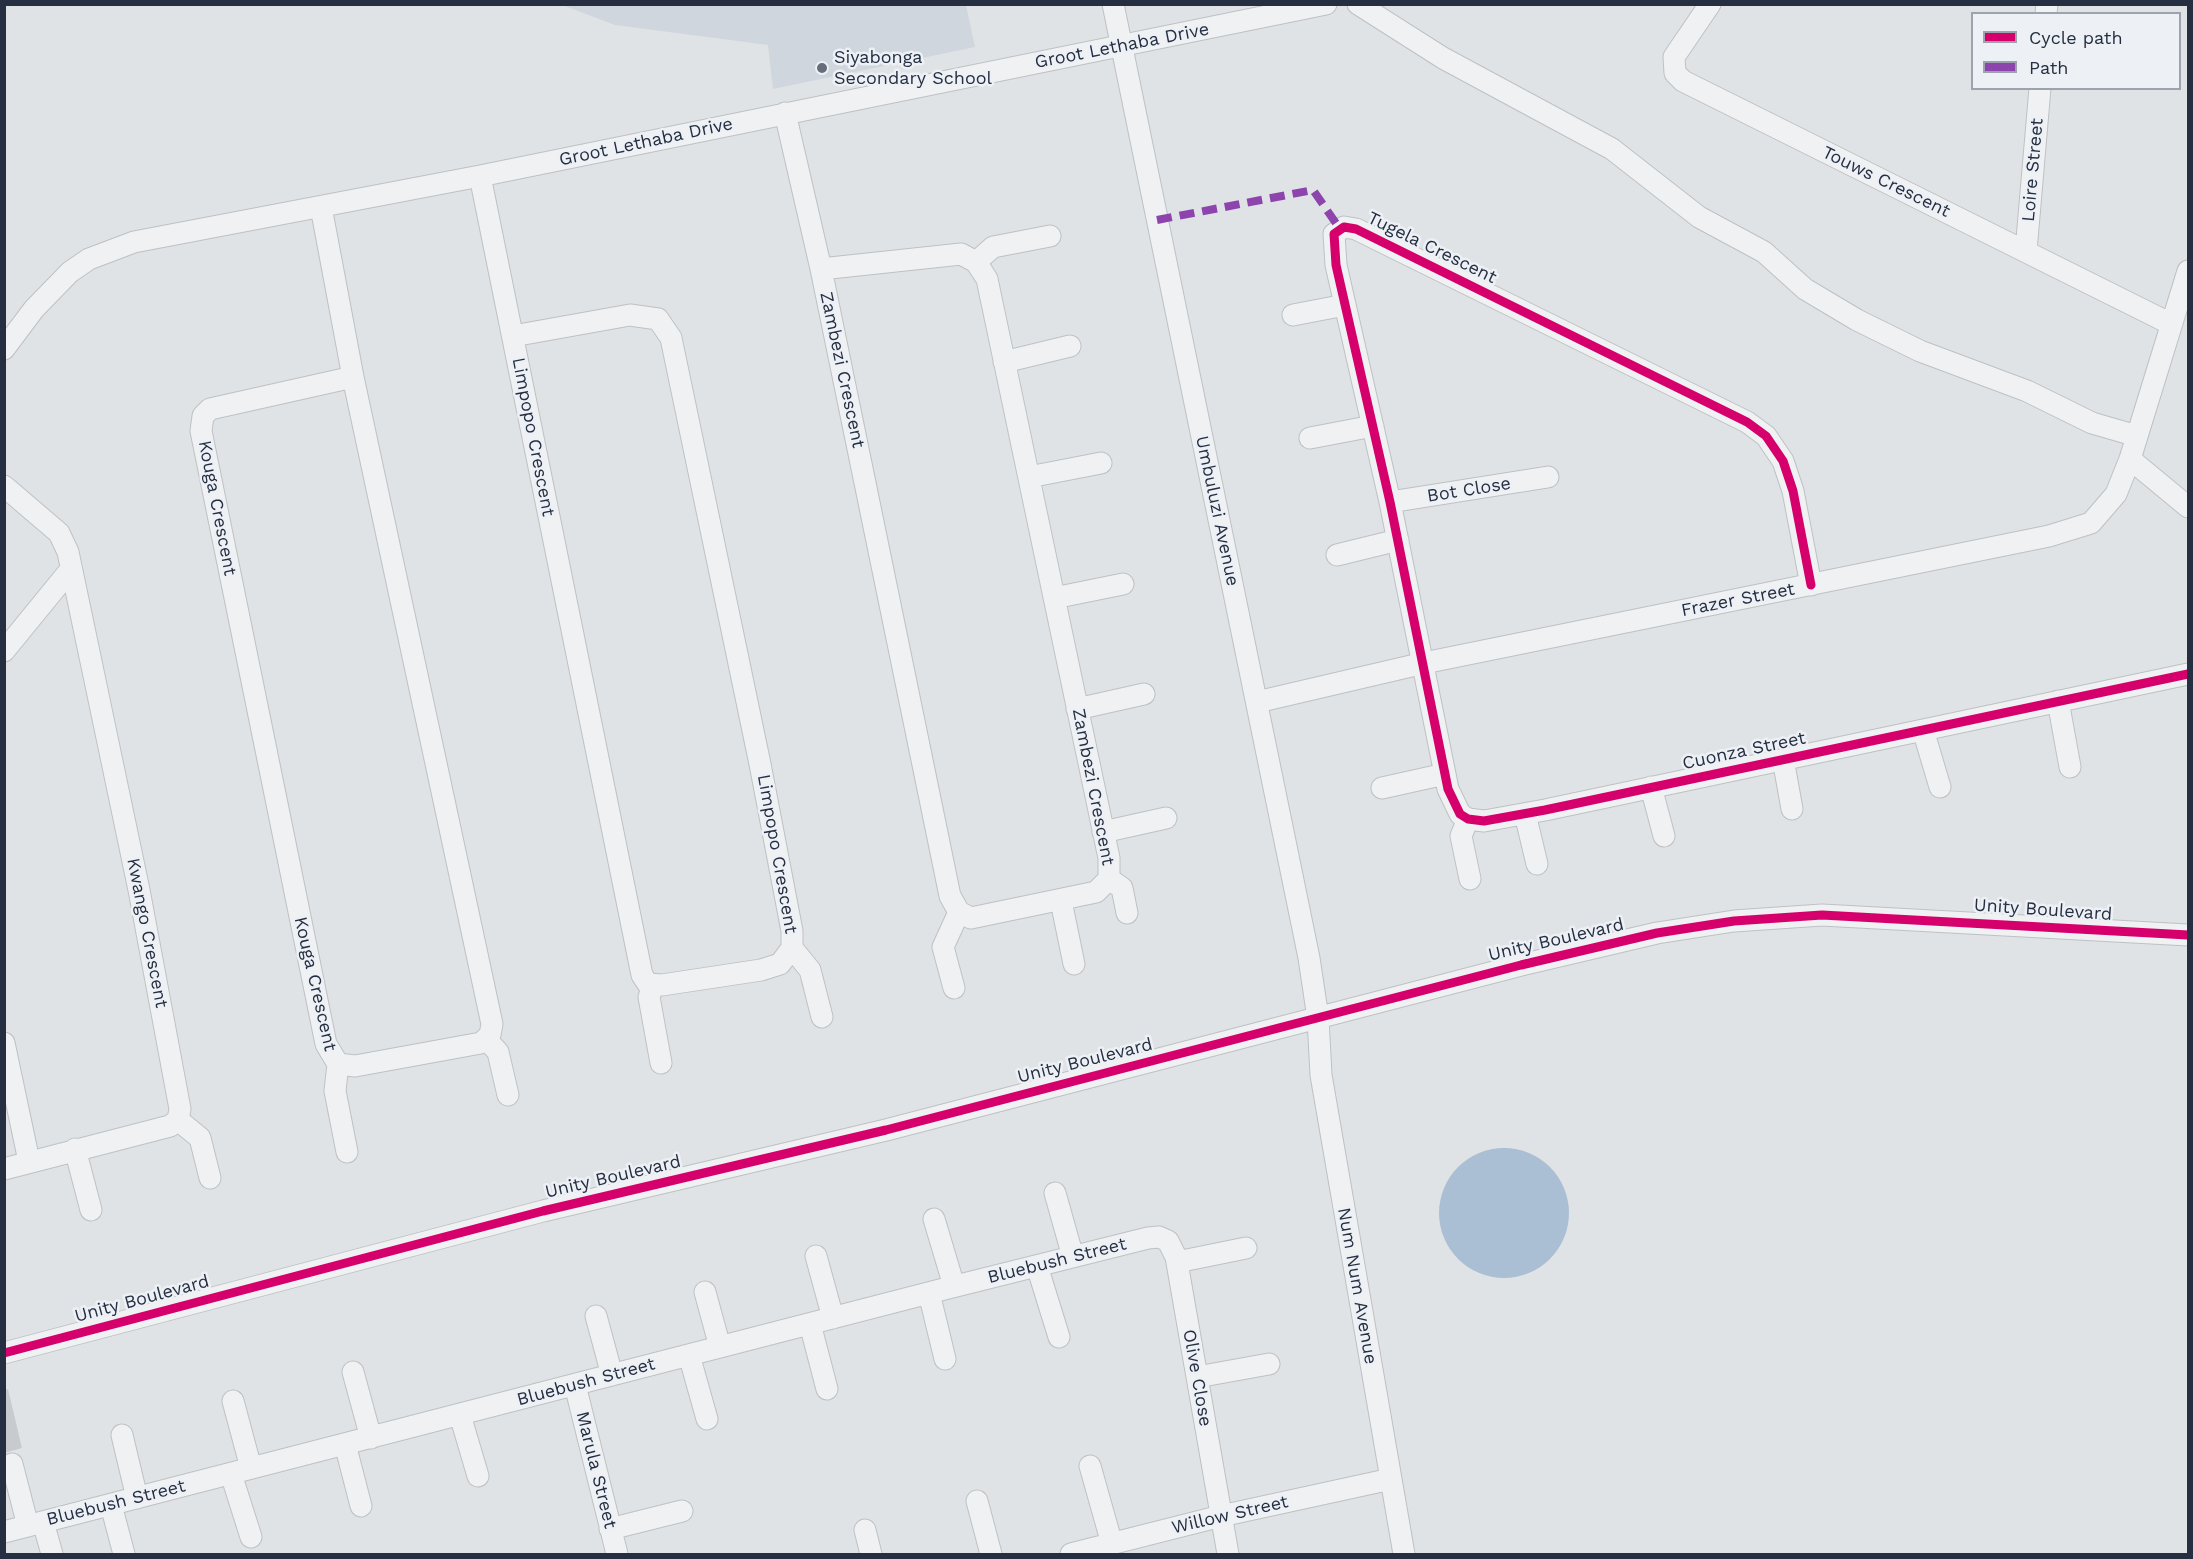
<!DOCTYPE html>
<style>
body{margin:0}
#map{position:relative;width:2193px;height:1559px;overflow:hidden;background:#e0e3e6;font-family:"Work Sans",sans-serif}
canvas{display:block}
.frame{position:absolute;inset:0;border:6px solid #252f41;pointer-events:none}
.legend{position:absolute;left:1971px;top:12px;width:210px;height:78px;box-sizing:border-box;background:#edf1f6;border:2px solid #9da3ae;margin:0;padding:8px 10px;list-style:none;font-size:18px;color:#252f41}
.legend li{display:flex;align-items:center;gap:12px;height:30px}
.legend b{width:30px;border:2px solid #9da3ae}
</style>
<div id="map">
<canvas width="2193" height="1559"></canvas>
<div class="frame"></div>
<ul class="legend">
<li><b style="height:8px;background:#d6006c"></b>Cycle path</li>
<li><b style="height:8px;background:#8e44ad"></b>Path</li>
</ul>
</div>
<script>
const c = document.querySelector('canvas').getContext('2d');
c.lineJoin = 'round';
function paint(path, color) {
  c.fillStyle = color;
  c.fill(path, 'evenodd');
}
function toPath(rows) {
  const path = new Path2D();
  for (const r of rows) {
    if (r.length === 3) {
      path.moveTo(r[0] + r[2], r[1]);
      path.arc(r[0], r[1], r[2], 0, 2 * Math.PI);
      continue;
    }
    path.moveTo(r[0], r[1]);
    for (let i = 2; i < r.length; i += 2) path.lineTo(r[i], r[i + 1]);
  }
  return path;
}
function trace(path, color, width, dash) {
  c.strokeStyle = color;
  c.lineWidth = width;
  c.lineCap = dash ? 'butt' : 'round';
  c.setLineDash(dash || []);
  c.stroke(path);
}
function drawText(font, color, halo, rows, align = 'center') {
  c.font = font + ' "Work Sans",sans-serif';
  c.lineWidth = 5;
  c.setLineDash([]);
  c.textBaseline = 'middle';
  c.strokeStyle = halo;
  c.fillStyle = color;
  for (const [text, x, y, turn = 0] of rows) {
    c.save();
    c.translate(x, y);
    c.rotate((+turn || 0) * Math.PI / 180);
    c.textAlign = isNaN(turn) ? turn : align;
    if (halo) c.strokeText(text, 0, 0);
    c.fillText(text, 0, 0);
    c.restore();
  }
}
paint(toPath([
 [562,5,966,5,975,47,773,89,768,45,615,25]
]), '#d0d6dd');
paint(toPath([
 [1504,1213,65]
]), '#abbfd4');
paint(toPath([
 [8,1389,22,1448,4,1453,4,1390]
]), '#c8cbce');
const minor = toPath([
 [1113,4,1309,958,1318,1018,1321,1075,1404,1554],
 [1358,4,1443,58,1612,149,1699,217,1764,252,1805,289,1857,320,1920,351,2027,391,2092,423,2137,436],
 [1710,4,1674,57,1675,73,1683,81,2171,324],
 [2046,14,2047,4],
 [785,113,821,269,950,896,959,912,971,918,1096,892,1109,879,1109,858,987,279,976,262,961,254,821,269],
 [480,176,642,975,648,984,662,985,761,970,780,964,792,948,792,931,760,764,671,338,658,319,630,315,513,336],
 [321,207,353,377,492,1024,490,1035,481,1043,355,1066,338,1064,326,1044,201,431,203,416,210,409,353,377],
 [2026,251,2040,88],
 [976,262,993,247,1050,236],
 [1293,315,1345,305],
 [4,349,34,309,70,272,89,259,134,242,480,176,1326,4],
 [1004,362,1070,346],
 [1310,438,1373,426],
 [2130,459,2188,507],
 [1029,477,1101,463],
 [4,486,59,533,68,552,139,890,180,1109,178,1120,170,1126,4,1169],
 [1390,502,1548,477],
 [1337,555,1398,540],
 [1811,585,1793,491,1783,461,1766,436,1747,422,1356,229,1344,227,1334,234,1336,265,1390,502,1448,789,1460,814,1468,819,1484,821,1545,810,2188,674],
 [1054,598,1123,584],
 [4,651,71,569],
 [2058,701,2070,767],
 [1257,702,1424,663,2049,536,2091,523,2116,494,2130,459,2188,271],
 [1077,709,1144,694],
 [1923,730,1940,787],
 [1783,759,1792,809],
 [1651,787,1664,836],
 [1382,788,1445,774],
 [1525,814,1537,864],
 [1468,819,1461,836,1470,879],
 [1103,832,1166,818],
 [1109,879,1122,888,1127,913],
 [1061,901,1074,964],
 [792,948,810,970,822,1017],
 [653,986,649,997,661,1063],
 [954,988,943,947,959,912],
 [487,1040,498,1052,508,1095],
 [4,1043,29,1161],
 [338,1064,335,1091,347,1152],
 [178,1120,200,1138,210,1178],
 [75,1149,91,1210],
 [1055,1193,1073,1257],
 [934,1219,954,1286],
 [816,1256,833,1318],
 [1177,1262,1246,1248],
 [1037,1266,1059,1337],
 [705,1292,720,1347],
 [929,1293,945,1359],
 [596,1316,612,1375],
 [810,1324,827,1389],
 [4,1353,543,1211,886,1130,1521,965,1657,933,1734,921,1822,915,2188,935],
 [689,1355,707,1419],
 [353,1372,371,1438],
 [1197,1377,1269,1364],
 [575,1385,617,1554],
 [233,1401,251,1468],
 [460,1415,478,1476],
 [122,1435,137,1498],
 [345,1444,361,1506],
 [12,1464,28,1526],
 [1090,1466,1112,1544],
 [231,1474,251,1537],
 [977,1501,991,1554],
 [111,1505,124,1554],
 [43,1522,52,1554],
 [610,1529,682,1511],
 [865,1530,871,1554],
 [4,1532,944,1289,1148,1238,1159,1237,1168,1241,1176,1257,1228,1554],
 [1071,1554,1221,1516,1391,1479]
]);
trace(minor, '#bec1c4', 23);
trace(minor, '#eff1f3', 21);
trace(toPath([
 [1157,220,1313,190,1340,229]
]), '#8e44ad', 8, [15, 8]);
trace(toPath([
 [1811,585,1793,491,1783,461,1766,436,1747,422,1356,229,1344,227,1334,234,1336,265,1390,502,1448,789,1460,814,1468,819,1484,821,1545,810,2188,674],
 [4,1353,543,1211,886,1130,1521,965,1657,933,1734,921,1822,915,2188,935]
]), '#d6006c', 9);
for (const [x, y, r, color] of [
 [822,68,6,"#666e7b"]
]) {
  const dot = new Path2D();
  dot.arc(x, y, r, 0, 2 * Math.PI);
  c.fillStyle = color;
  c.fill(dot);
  trace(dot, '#edf1f6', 2);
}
drawText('18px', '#252f41', '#edf1f6', [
 ["Groot Lethaba Drive",1122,46,-11],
 ["Groot Lethaba Drive",646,142,-12],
 ["Loire Street",2033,170,-85],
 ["Touws Crescent",1886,182,26],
 ["Tugela Crescent",1432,248,26],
 ["Zambezi Crescent",842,370,78],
 ["Limpopo Crescent",533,437,79],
 ["Bot Close",1469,490,-9],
 ["Kouga Crescent",217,508,79],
 ["Umbuluzi Avenue",1217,511,78],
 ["Frazer Street",1738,600,-11],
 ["Cuonza Street",1744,751,-12],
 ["Zambezi Crescent",1093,787,79],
 ["Limpopo Crescent",777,854,80],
 ["Unity Boulevard",2043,910,4],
 ["Kwango Crescent",147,933,79],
 ["Unity Boulevard",1556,940,-13],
 ["Kouga Crescent",315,984,77],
 ["Unity Boulevard",1085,1061,-14],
 ["Unity Boulevard",613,1177,-13],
 ["Bluebush Street",1057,1261,-14],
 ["Num Num Avenue",1357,1286,80],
 ["Unity Boulevard",142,1299,-15],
 ["Olive Close",1197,1378,80],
 ["Bluebush Street",586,1382,-15],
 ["Marula Street",596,1470,76],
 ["Bluebush Street",116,1503,-14],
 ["Willow Street",1230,1515,-13]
]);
drawText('18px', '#252f41', '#edf1f6', [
 ["Siyabonga",834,58],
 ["Secondary School",834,79]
], 'left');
</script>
